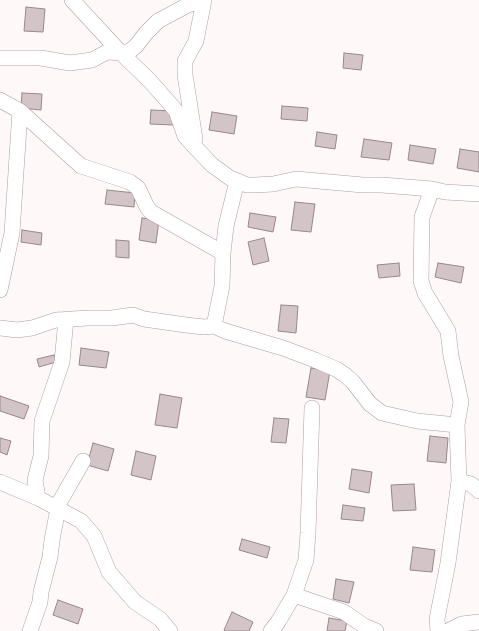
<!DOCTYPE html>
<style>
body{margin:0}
canvas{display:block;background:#fef8f9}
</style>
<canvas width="479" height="631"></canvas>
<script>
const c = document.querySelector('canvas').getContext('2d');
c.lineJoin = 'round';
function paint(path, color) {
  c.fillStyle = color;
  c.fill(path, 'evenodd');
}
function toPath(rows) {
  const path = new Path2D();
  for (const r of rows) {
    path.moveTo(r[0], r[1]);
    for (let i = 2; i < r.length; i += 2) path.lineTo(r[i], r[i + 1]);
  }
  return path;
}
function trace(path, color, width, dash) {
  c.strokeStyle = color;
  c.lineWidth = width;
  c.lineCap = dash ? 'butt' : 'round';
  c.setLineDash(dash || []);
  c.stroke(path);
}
const building = toPath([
 [26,7,45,9,43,32,24,31,26,7],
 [344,53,363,55,361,70,343,68,344,53],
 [22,93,42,94,41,110,21,108,22,93],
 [282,106,308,108,307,121,281,119,282,106],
 [151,110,174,111,173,125,150,124,151,110],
 [212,112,237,116,234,134,209,130,212,112],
 [317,132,337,135,335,149,315,146,317,132],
 [364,139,392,143,389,160,361,157,364,139],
 [410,145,436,149,433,164,408,160,410,145],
 [460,149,479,152,479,172,457,168,460,149],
 [107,190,135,193,134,207,105,204,107,190],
 [295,202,315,204,311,232,291,230,295,202],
 [250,213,276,217,273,232,248,227,250,213],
 [142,218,159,220,156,243,139,240,142,218],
 [22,230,42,233,41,245,21,242,22,230],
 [264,238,269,261,253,265,248,242,264,238],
 [116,240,129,241,129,258,116,257,116,240],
 [399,263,400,276,379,278,377,265,399,263],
 [438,263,464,267,461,283,435,277,438,263],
 [281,305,298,306,296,333,278,331,281,305],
 [81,348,109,352,106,368,79,365,81,348],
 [54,355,56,362,39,367,37,359,54,355],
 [311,368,330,371,325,400,306,397,311,368],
 [160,394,182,398,177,428,155,425,160,394],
 [0,396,29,406,24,419,0,411,0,396],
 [274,418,289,419,286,443,271,442,274,418],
 [430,436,448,438,446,463,427,461,430,436],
 [0,438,11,441,7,455,0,452,0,438],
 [93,443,114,449,108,471,87,465,93,443],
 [136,451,156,456,151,480,131,475,136,451],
 [352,469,372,472,369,493,349,489,352,469],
 [414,484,416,510,393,511,391,485,414,484],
 [343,505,365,508,363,521,341,519,343,505],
 [242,539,270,547,267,558,239,550,242,539],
 [413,547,435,550,432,572,410,570,413,547],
 [336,579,354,582,349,603,333,599,336,579],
 [58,600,83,609,78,624,53,615,58,600],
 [232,612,253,622,249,631,226,631,224,630,232,612],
 [329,618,347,621,345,631,327,631,329,618]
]);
paint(building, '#d3c4c8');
trace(building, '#96888b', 1);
const minor = toPath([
 [72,0,121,53,149,80,172,106,176,111,185,136,193,145,212,165,230,178,247,185,255,185,273,184,296,179,363,185,382,185,432,189,445,192,479,194],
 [0,58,41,58,70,63,92,60,107,52,121,53,130,51,136,46,146,33,158,21,188,5,203,0],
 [0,100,20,111,12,233,0,290],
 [20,111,81,166,130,182,138,188,147,207,151,212,223,253],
 [193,145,195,139,185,75,185,61,196,41,204,0],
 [432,189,422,217,421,281,425,293,448,331,451,356,461,402,457,425,459,481,448,563,437,619,438,631],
 [214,326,222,286,223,253,226,226,237,181],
 [0,328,17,330,32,328,56,320,88,318,112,318,133,315,144,319,186,325,204,327,214,326,225,331,283,348,315,360,336,369,345,375,353,382,370,404,382,413,417,421,457,425],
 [459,481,471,484,479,491],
 [0,482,38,498,81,521,94,536,109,572,135,602,160,619,170,631],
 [38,498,35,480,41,456,42,421,62,362,66,319],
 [294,595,344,612,364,626,376,631],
 [30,631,40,602,41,592,50,557,52,540,59,503,83,461],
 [271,631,278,622,294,595,306,560,308,533,312,408],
 [448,631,462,624,479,622]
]);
trace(minor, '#ad9ea2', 16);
trace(minor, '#fff', 15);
</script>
